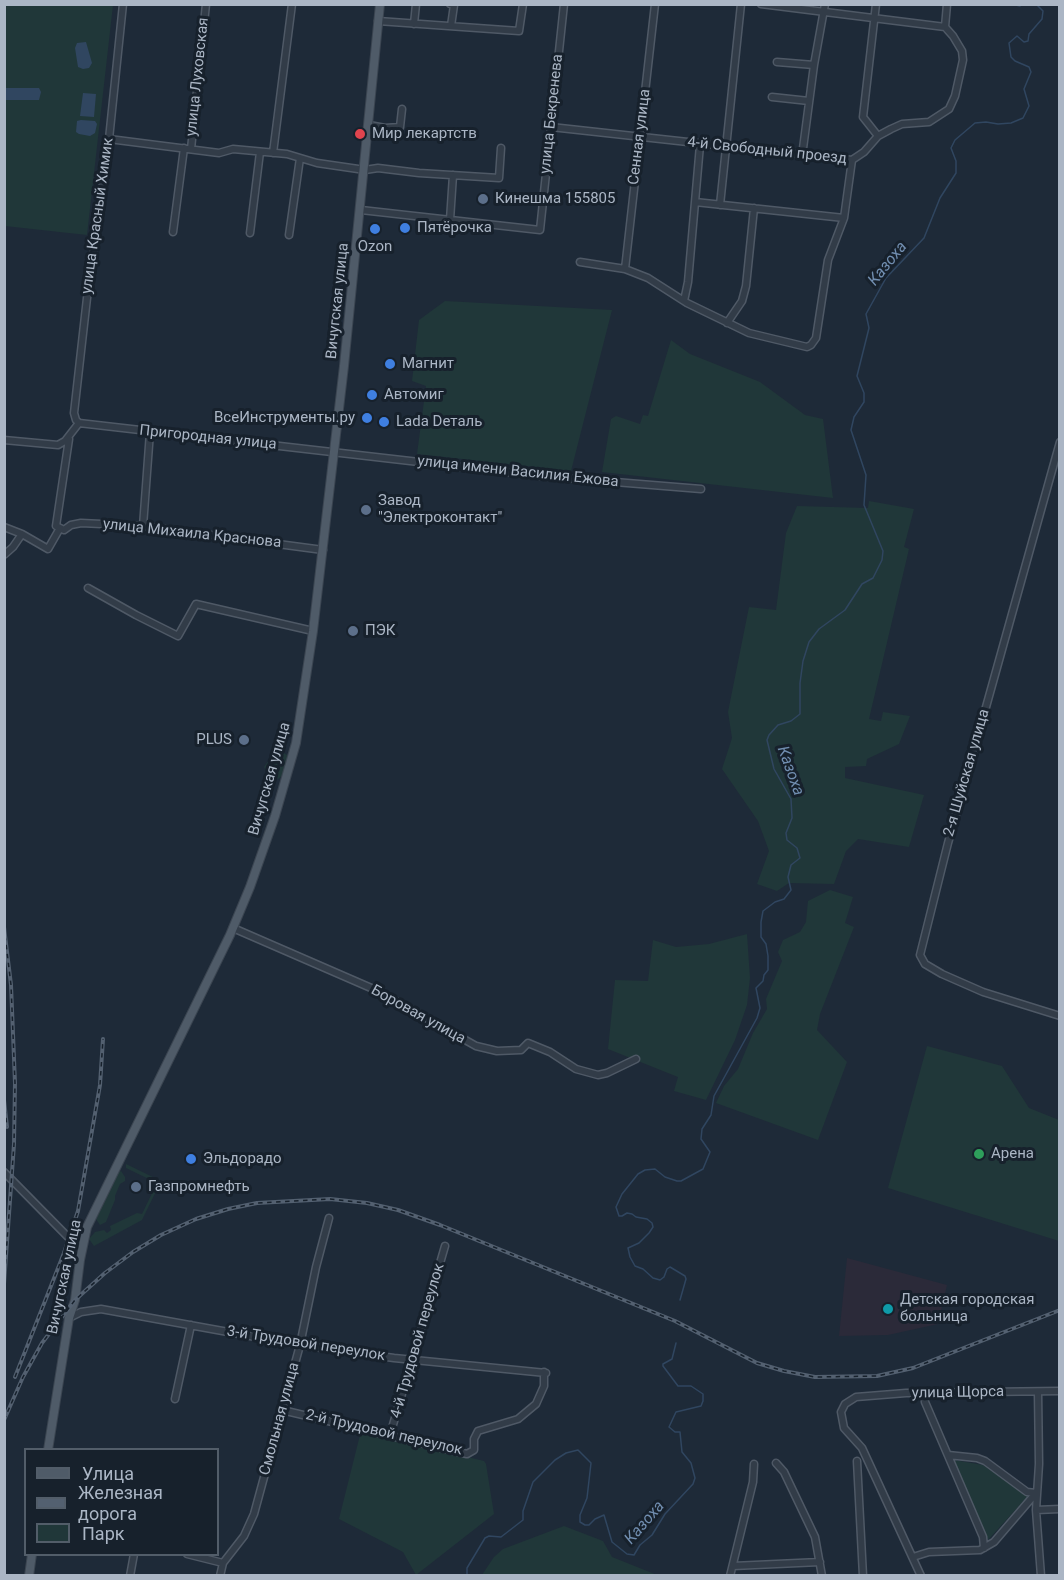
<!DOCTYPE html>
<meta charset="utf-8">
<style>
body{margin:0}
#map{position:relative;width:1064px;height:1580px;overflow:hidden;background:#1e2a38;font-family:Roboto,sans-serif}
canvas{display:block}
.frame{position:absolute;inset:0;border:6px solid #abb6c5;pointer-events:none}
.legend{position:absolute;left:24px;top:1448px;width:195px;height:108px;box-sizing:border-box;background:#17212c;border:2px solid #525d69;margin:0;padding:8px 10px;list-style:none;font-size:18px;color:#abb6c5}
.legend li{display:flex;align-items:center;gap:12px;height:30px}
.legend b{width:30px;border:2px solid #525d69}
</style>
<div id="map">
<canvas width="1064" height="1580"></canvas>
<div class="frame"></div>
<ul class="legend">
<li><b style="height:8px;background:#4f5b68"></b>Улица</li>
<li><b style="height:8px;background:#536070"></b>Железная дорога</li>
<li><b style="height:16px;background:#203739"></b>Парк</li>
</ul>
</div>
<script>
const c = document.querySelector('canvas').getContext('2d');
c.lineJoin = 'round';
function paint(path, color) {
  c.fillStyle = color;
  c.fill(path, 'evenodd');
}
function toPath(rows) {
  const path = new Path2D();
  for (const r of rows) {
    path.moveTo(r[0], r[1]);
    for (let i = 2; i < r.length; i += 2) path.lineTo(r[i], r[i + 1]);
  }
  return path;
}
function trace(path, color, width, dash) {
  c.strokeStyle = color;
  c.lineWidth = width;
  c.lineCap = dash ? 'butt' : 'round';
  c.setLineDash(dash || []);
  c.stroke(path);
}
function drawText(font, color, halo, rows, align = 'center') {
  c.font = font + ' Roboto,sans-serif';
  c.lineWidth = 6;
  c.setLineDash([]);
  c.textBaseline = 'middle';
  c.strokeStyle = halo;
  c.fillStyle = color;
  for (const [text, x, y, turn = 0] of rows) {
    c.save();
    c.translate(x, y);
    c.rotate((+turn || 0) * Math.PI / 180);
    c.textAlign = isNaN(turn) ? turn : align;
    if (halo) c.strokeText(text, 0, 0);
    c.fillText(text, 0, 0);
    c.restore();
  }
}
paint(toPath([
 [847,1258,947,1285,938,1324,888,1335,839,1336]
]), '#2b2a39');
paint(toPath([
 [5,5,113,5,87,235,5,226],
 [445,301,612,310,571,471,417,454,426,386,412,381,419,320],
 [671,340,690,354,760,382,805,415,823,419,833,498,602,472,611,419,616,416,640,424,643,415,648,416],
 [869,501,914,509,904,547,909,549,869,719,881,721,883,712,910,716,899,744,867,759,866,766,845,767,845,778,924,795,909,847,858,839,846,851,834,884,789,883,777,891,757,884,769,851,758,821,722,769,732,738,728,712,749,607,776,610,786,533,797,506,868,508],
 [279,750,287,755,288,760,282,776,278,779,266,771,264,767,275,751],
 [830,890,853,897,845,923,854,927,820,1014,817,1030,847,1062,818,1140,716,1103,724,1086,738,1069,753,1033,767,1009,766,999,782,961,778,952,783,940,800,932,806,922,808,901],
 [747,934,750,978,747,1005,735,1040,706,1100,674,1091,678,1077,608,1049,615,980,648,981,653,940,676,947,709,944],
 [927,1046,1002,1066,1029,1108,1059,1120,1059,1241,888,1188],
 [126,1164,161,1181,142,1220,94,1246,89,1239,95,1232,104,1230,107,1233,111,1230,110,1226,137,1213,142,1214,157,1183,126,1168],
 [121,1171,125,1177,125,1181,120,1184,115,1196,115,1200,106,1222,100,1225,96,1219,117,1173],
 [361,1431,484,1461,486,1464,494,1514,416,1575,403,1552,339,1519],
 [954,1460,983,1465,1028,1496,988,1540],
 [564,1526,603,1541,612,1557,657,1575,482,1575,494,1557,503,1549]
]), '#203739');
paint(toPath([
 [86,42,92,63,89,68,83,69,78,67,75,48,77,43],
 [5,88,39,88,41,92,39,100,5,100],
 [83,93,96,94,94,117,80,116],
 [81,120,95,121,97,124,95,133,90,136,79,134,76,132,77,121]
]), '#304660');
trace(toPath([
 [1011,4,1020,6,1023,4],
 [680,1300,686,1279,685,1276,670,1267,667,1269,664,1277,660,1280,653,1278,643,1269,635,1266,630,1257,628,1248,639,1243,649,1233,653,1227,652,1223,647,1219,636,1217,632,1214,627,1213,622,1216,619,1216,616,1207,622,1194,638,1174,645,1170,655,1169,665,1177,677,1181,681,1181,703,1169,710,1152,701,1139,702,1129,711,1115,714,1096,757,1018,760,1008,756,988,763,981,764,975,768,970,768,956,766,944,761,937,761,922,763,911,775,902,784,899,791,890,788,877,791,865,800,858,797,848,787,840,786,833,792,818,791,799,774,769,767,740,769,735,778,725,791,721,800,714,800,683,803,661,809,642,819,629,845,610,862,584,873,578,882,560,883,551,864,505,866,475,851,430,854,417,864,402,864,393,857,376,869,328,866,314,886,278,924,238,940,198,956,173,956,161,951,148,955,140,975,123,986,122,998,124,1011,123,1023,118,1029,106,1024,89,1031,72,1029,67,1015,61,1011,57,1009,43,1017,36,1024,42,1028,41,1029,34,1042,19,1043,11,1036,4],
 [467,1576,467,1568,485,1538,489,1536,501,1537,523,1520,523,1511,533,1482,555,1460,566,1453,578,1450,591,1463,587,1498,580,1515,580,1522,585,1525,589,1525,595,1519,604,1515,612,1542,627,1554,634,1555,640,1545,652,1535,665,1514,693,1484,695,1478,691,1463,682,1452,680,1432,675,1432,669,1427,676,1412,701,1406,703,1401,703,1394,691,1386,678,1386,663,1366,663,1364,672,1359,676,1343]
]), '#304660', 1.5);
const minor = toPath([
 [123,4,109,139,87,298,74,413,76,420,79,423,541,476,701,489],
 [450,4,454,5,451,26],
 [761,4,945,27],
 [876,4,863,117,878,136],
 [378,21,519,31,523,4],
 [414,24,416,4],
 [945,27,947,4],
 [777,62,814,65],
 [772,97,809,101],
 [369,125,385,128,400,127,402,109],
 [551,127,852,160,864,152,878,136,891,129,902,124,929,122,949,109,955,96,963,60,962,51,953,36,945,27],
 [109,139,219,153,233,149,287,154,317,163,365,170,378,168,419,173,499,178,501,148],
 [191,149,206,4],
 [273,153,292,4],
 [802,156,814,65,825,4],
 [695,202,844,218],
 [720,205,741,4],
 [361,210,540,230,564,4],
 [450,220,453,175],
 [173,232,184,148],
 [250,233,260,152],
 [289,235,300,158],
 [580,262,625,269,648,278,687,303,749,333,807,347,811,345,816,338,828,260,844,218,852,160],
 [625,269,655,4],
 [684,301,688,282,700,145],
 [727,323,742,301,746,286,754,208],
 [69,439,56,526,64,530,71,525,81,523,143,526,323,550],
 [4,440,58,445,65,441,79,423],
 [1060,442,948,843,920,955,925,964,942,974,983,992,1060,1016],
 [143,526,150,432],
 [4,527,22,534],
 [4,555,13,547,22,534,48,549,60,528],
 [88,588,136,615,178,636,196,604,313,631],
 [233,928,378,991,476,1046,497,1051,521,1050,528,1043,550,1052,576,1069,598,1075,607,1073,636,1059],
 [4,1172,69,1238,81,1254],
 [69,1318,81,1312,101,1309,300,1345,394,1358,546,1373],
 [1038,1392,1039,1464,1036,1510,1041,1576],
 [924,1393,925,1402,983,1537,984,1548],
 [175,1399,191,1325],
 [282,1410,467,1454,474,1450,474,1439,478,1431,518,1419,536,1404,544,1386,544,1372],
 [390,1435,445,1246],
 [948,1455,977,1458,985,1461,1027,1492,1036,1493],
 [857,1461,863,1576],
 [776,1463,784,1472,815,1537,822,1576],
 [1036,1510,1060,1509],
 [187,1554,223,1563],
 [913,1557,929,1552,980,1550,994,1542,1036,1493],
 [733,1566,820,1562],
 [130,1576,134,1554],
 [220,1576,223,1563,244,1536,254,1514,300,1345,316,1267,329,1218],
 [730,1576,753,1482,754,1464],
 [921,1576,862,1448,844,1428,841,1412,845,1404,856,1397,906,1393,1060,1391]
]);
const major = toPath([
 [48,1450,69,1318,75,1300,80,1260,87,1227,230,935,250,887,275,816,296,743,313,631,344,366,380,4],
 [29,1576,32,1554]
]);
trace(minor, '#4f5966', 9);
trace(major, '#3b4551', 10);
trace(minor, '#323c48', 6);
trace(major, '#4f5b68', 8);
const rail = toPath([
 [4,927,11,985,15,1083,14,1144,4,1284],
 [4,1100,7,1127],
 [15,1377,64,1253,78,1211,100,1085,103,1039],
 [4,1420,23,1377,42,1343,75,1300,105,1273,133,1252,161,1235,196,1219,228,1209,257,1203,330,1199,367,1203,398,1210,440,1225,675,1321,757,1363,784,1371,815,1377,877,1376,913,1368,1060,1310]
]);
trace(rail, '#536070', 4);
trace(rail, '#17212c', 1.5, [4.5]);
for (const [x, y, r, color] of [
 [360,134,6,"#e0444e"],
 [483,199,6,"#5c6f8a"],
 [405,228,6,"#3f7fe0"],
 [375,229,6,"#3f7fe0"],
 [390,364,6,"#3f7fe0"],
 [372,395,6,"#3f7fe0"],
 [367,418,6,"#3f7fe0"],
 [384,422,6,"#3f7fe0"],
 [366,510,6,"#5c6f8a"],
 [353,631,6,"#5c6f8a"],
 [244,740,6,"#5c6f8a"],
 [979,1154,6,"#2e9e5b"],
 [191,1159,6,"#3f7fe0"],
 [136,1187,6,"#5c6f8a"],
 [888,1309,6,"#0f9aa8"]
]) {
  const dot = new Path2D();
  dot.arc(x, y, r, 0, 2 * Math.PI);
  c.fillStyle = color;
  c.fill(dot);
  trace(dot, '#17212c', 2);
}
drawText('15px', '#abb6c5', '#17212c', [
 ["улица Луховская",198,77,-84],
 ["улица Бекренева",552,114,-84],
 ["Сенная улица",640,137,-83],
 ["4-й Свободный проезд",767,151,6],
 ["улица Красный Химик",98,216,-82],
 ["Вичугская улица",338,301,-84],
 ["Пригородная улица",208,438,6],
 ["улица имени Василия Ежова",518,472,6],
 ["улица Михаила Краснова",192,534,6],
 ["2-я Шуйская улица",967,773,-74],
 ["Вичугская улица",270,779,-74],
 ["Боровая улица",418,1015,29],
 ["Вичугская улица",65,1277,-78],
 ["4-й Трудовой переулок",418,1341,-74],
 ["3-й Трудовой переулок",306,1344,9],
 ["улица Щорса",958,1393,-1],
 ["Смольная улица",280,1419,-75],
 ["2-й Трудовой переулок",384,1433,13]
]);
drawText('15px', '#abb6c5', '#17212c', [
 ["Мир лекартств",372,134],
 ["Кинешма 155805",495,199],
 ["Пятёрочка",417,228],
 ["Ozon",375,247,"center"],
 ["Магнит",402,364],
 ["Автомиг",384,395],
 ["ВсеИнструменты.ру",355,418,"right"],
 ["Lada Dеталь",396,422],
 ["Завод",378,501],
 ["\"Электроконтакт\"",378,518],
 ["ПЭК",365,631],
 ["PLUS",232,740,"right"],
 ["Арена",991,1154],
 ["Эльдорадо",203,1159],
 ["Газпромнефть",148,1187],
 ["Детская городская",900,1300],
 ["больница",900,1317]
], 'left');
drawText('italic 16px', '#718eb0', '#17212c', [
 ["Казоха",888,264,-51],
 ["Казоха",790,771,70],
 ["Казоха",645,1523,-49]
]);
</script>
